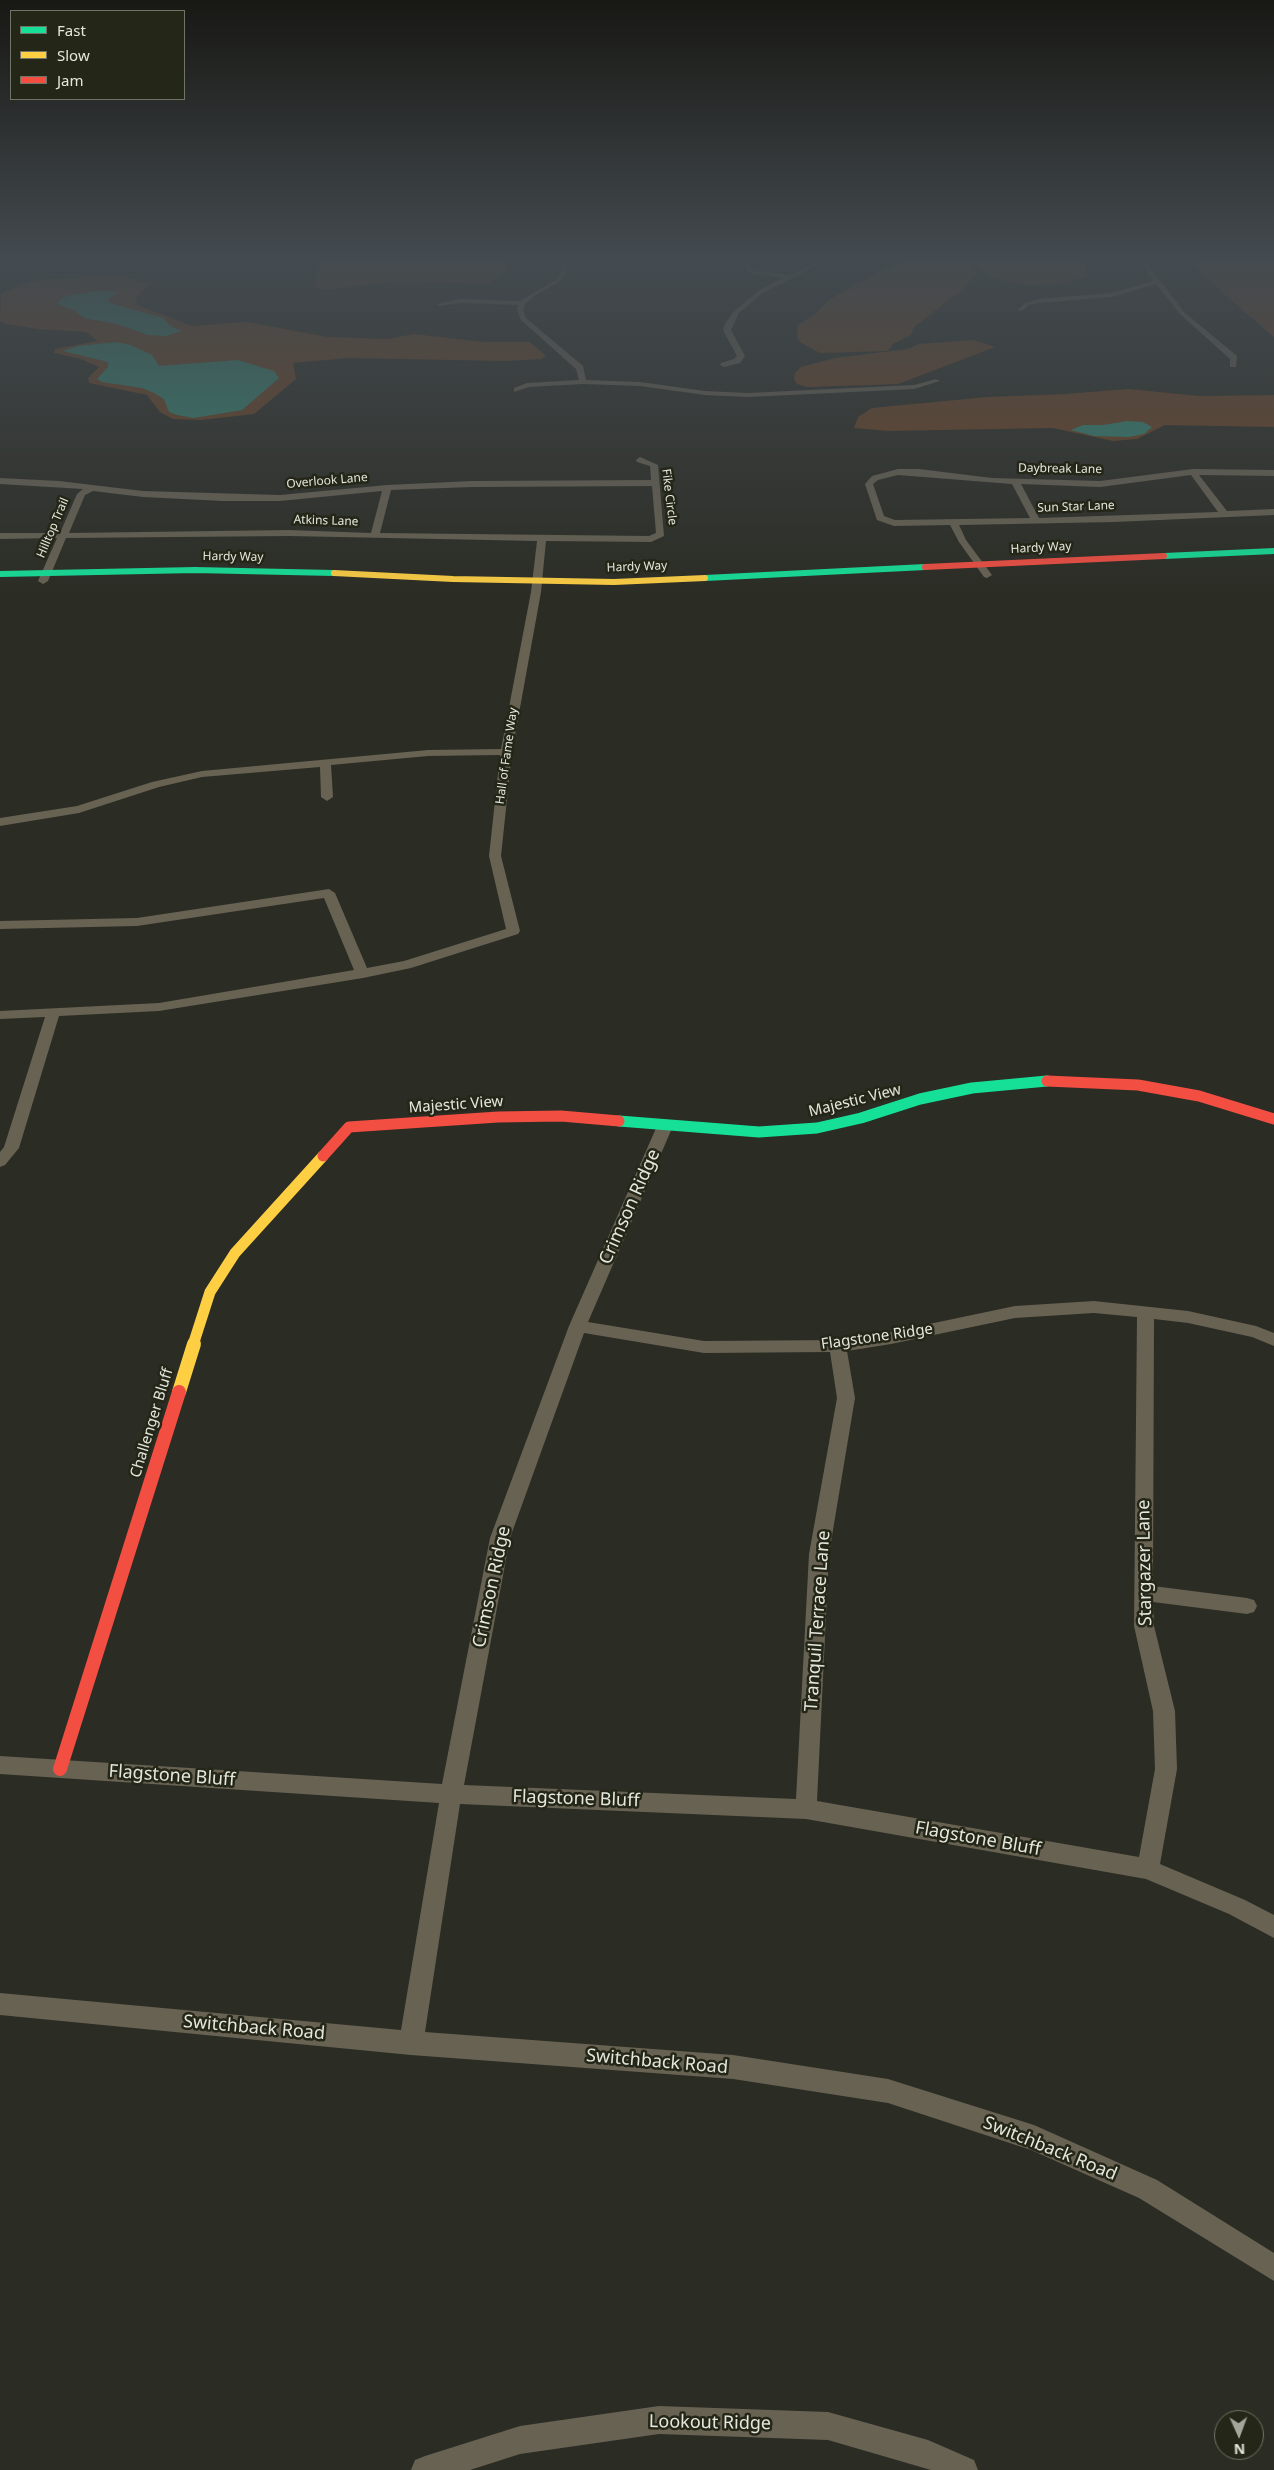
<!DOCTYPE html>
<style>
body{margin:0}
#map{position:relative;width:1274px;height:2470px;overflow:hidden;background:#2b2c24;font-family:"Noto Sans",sans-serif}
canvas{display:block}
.legend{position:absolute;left:10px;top:10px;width:175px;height:90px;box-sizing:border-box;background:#242617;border:1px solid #717366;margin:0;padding:6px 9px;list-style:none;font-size:15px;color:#e5e7dd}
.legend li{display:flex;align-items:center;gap:10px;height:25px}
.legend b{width:25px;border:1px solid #717366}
.north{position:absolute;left:1214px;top:2410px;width:50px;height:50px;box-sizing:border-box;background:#242617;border:1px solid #717366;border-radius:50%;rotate:178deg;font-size:14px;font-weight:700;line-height:20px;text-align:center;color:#e5e7dd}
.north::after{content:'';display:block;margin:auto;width:18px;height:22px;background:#a4a69c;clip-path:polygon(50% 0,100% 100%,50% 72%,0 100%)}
</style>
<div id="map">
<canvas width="1274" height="2470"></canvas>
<ul class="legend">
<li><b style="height:6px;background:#16e098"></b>Fast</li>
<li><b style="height:6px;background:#ffcf43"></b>Slow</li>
<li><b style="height:6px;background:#f24e42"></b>Jam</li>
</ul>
<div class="north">N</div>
</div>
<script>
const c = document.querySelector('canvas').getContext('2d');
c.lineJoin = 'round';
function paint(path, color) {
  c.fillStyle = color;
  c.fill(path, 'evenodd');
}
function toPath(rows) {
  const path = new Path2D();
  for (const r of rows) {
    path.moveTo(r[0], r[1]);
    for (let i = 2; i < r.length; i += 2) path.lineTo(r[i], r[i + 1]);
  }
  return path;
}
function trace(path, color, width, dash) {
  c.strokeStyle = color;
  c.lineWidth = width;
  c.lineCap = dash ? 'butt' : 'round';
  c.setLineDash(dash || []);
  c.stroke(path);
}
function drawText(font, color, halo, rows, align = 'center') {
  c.font = font + ' "Noto Sans",sans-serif';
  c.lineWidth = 5;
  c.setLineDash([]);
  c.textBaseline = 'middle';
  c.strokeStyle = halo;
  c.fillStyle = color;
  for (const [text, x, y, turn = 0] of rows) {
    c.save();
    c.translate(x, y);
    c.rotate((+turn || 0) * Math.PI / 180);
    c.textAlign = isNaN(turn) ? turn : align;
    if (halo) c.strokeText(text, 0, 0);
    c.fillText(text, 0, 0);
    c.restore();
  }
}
paint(toPath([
 [312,259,506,259,506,271,489,283,395,281,327,290,315,288,317,264],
 [904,259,967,259,970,262,969,259,1085,259,1086,276,1060,284,1030,285,991,278,972,265,976,275,963,289,914,327,911,335,893,344,888,351,820,353,800,342,797,338,798,325,817,313,822,306,832,298],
 [1189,259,1274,259,1274,337,1223,293],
 [128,277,149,285,136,297,137,305,192,326,247,322,328,337,388,339,414,334,483,342,530,342,546,356,541,359,508,361,348,358,293,363,296,379,254,414,201,420,173,419,160,412,147,395,89,383,88,378,99,367,81,359,54,353,55,349,97,341,87,332,40,329,5,324,0,321,1,293,29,282,62,278],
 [973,340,995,347,898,384,807,387,797,384,794,379,795,373,801,367,835,358,908,349,919,344],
 [1128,389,1200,396,1274,395,1274,427,1165,425,1137,439,1113,441,1053,428,888,431,854,428,858,417,872,408,987,397,1065,394]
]), '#6d4221');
paint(toPath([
 [97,291,114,291,117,293,107,300,110,303,163,318,170,326,182,331,166,336,148,335,117,324,84,318,74,310,59,305,57,302,67,296],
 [116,342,131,345,152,355,159,366,238,360,274,371,279,378,242,410,194,418,177,415,169,412,164,399,154,393,142,388,102,382,97,379,108,367,108,362,63,351,78,346],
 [1127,421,1143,422,1152,427,1144,434,1129,437,1094,436,1071,430,1083,425,1103,425]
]), '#348974');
paint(toPath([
 [562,259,568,259,566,274,561,281,534,296,525,304,523,310,526,318,583,366,586,380,640,382,705,391,748,393,914,385,936,379,940,381,914,389,748,397,705,395,640,386,583,384,529,387,514,392,514,388,527,383,579,380,576,369,521,320,517,310,518,305,460,303,439,306,436,304,460,299,520,301,557,279,560,274,562,259],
 [744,259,750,259,751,268,755,270,790,275,822,259,831,259,764,292,739,313,731,330,745,356,740,363,724,367,720,365,721,363,734,359,737,356,723,330,725,324,734,311,760,290,783,278,751,273,745,269,744,259],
 [1137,259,1144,259,1184,312,1237,356,1236,367,1230,367,1230,359,1180,314,1156,284,1112,297,1039,303,1029,305,1022,311,1017,310,1025,303,1039,299,1111,293,1153,281,1137,259],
 [640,457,658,465,664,536,651,542,546,541,541,592,512,752,501,856,520,931,518,934,411,968,363,978,159,1011,59,1016,19,1148,5,1165,0,1167,0,1152,4,1147,45,1017,0,1019,0,1011,159,1003,354,970,324,898,137,926,0,929,0,921,137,918,329,889,335,893,367,968,404,961,506,929,489,856,500,755,428,756,331,765,333,797,327,801,321,797,320,767,202,777,159,787,79,813,0,826,0,818,77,806,152,782,202,771,428,750,501,749,531,592,537,541,289,536,66,538,48,581,43,584,38,581,57,538,0,539,0,533,60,533,77,494,83,489,0,484,0,478,59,481,143,491,280,495,387,485,472,481,651,480,650,466,637,462,636,460,640,457],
 [652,486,656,533,649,536,380,533,391,490,472,487,652,486],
 [93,491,143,497,223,501,280,501,382,491,371,533,289,530,69,533,85,495,93,491],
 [898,469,919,469,992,478,1100,481,1193,469,1274,470,1274,476,1199,475,1227,511,1274,509,1274,515,1114,522,959,525,966,540,992,575,987,578,984,577,959,542,950,525,894,526,877,520,865,484,872,476,898,469],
 [898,475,1012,484,1030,518,895,520,884,516,873,484,878,480,898,475],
 [1191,475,1218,512,1039,518,1021,484,1100,487,1191,475],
 [665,1121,673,1126,588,1322,704,1341,838,1340,891,1332,1015,1306,1094,1301,1188,1311,1256,1326,1274,1333,1274,1346,1252,1337,1188,1323,1154,1319,1153,1586,1247,1598,1254,1600,1257,1606,1254,1612,1247,1614,1153,1602,1154,1626,1175,1711,1177,1769,1160,1864,1245,1900,1274,1915,1274,1938,1229,1914,1146,1879,806,1819,460,1804,425,2032,733,2055,888,2079,1034,2125,1157,2180,1274,2253,1274,2281,1139,2198,1031,2150,888,2103,733,2079,411,2055,0,2015,0,1993,401,2030,439,1803,0,1774,0,1756,442,1784,490,1538,569,1326,657,1126,665,1121],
 [1094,1313,1137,1317,1134,1626,1153,1711,1155,1769,1139,1857,817,1801,829,1554,855,1398,847,1351,891,1344,1015,1318,1094,1313],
 [584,1333,704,1353,830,1352,837,1398,809,1554,796,1799,464,1785,510,1538,584,1333],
 [659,2406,828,2412,928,2440,974,2460,978,2470,931,2470,828,2440,659,2434,520,2454,470,2470,411,2470,415,2460,425,2456,520,2426,659,2406]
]), '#686253');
trace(toPath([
 [1164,556,1274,551],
 [0,574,195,570,334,573],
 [705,578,925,567]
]), '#16e098', 6);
trace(toPath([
 [619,1121,759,1132,817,1128,861,1118,920,1099,972,1088,1047,1081]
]), '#16e098', 11);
trace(toPath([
 [334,573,453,579,614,582,705,578]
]), '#ffcf43', 6);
trace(toPath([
 [193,1345,210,1292,235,1253,323,1156]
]), '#ffcf43', 11);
trace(toPath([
 [179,1392,194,1344]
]), '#ffcf43', 14);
trace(toPath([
 [925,567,1164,556]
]), '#f24e42', 6);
trace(toPath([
 [1047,1081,1138,1085,1199,1096,1274,1119],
 [323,1156,349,1127,498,1117,561,1116,619,1121]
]), '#f24e42', 11);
trace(toPath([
 [60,1769,179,1392]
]), '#f24e42', 14);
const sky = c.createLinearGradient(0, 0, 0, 605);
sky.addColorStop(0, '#181814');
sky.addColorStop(0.43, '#444b50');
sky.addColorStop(1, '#444b5000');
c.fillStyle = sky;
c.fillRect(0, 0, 1274, 605);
drawText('12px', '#e5e7dd', '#242617', [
 ["Daybreak Lane",1060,469,1],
 ["Overlook Lane",327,481,-5],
 ["Fike Circle",669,497,83],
 ["Sun Star Lane",1076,507,-2],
 ["Atkins Lane",326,521,2],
 ["Hilltop Trail",53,528,-67],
 ["Hardy Way",1041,548,-3],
 ["Hardy Way",233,557,1],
 ["Hardy Way",637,567,-2],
 ["Hall of Fame Way",507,756,-82]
]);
drawText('15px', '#e5e7dd', '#242617', [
 ["Majestic View",855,1101,-14],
 ["Majestic View",456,1105,-4],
 ["Flagstone Ridge",877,1337,-8],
 ["Challenger Bluff",152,1423,-73]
]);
drawText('18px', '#e5e7dd', '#242617', [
 ["Crimson Ridge",630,1207,-66],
 ["Stargazer Lane",1145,1563,-91],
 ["Crimson Ridge",492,1587,-78],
 ["Tranquil Terrace Lane",818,1621,-86],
 ["Flagstone Bluff",172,1776,4],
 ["Flagstone Bluff",576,1799,2],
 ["Flagstone Bluff",978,1839,10],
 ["Switchback Road",254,2028,5],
 ["Switchback Road",657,2062,5],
 ["Switchback Road",1050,2149,22],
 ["Lookout Ridge",710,2423,1]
]);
</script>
